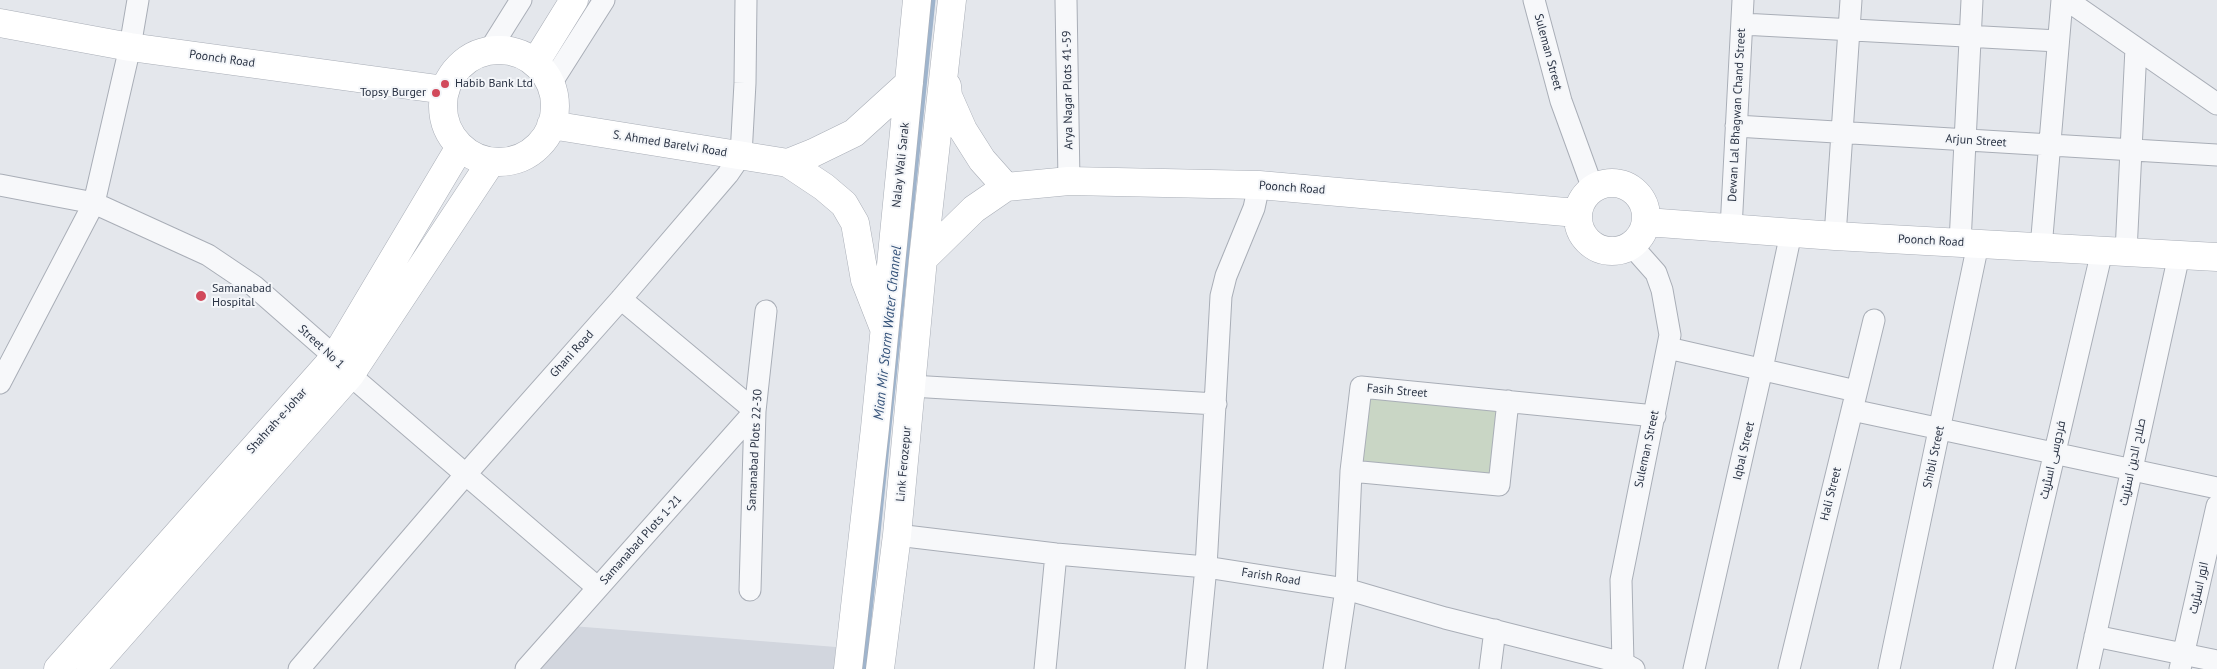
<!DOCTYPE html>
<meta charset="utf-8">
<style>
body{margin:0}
canvas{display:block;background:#e4e7ec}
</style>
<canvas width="2217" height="669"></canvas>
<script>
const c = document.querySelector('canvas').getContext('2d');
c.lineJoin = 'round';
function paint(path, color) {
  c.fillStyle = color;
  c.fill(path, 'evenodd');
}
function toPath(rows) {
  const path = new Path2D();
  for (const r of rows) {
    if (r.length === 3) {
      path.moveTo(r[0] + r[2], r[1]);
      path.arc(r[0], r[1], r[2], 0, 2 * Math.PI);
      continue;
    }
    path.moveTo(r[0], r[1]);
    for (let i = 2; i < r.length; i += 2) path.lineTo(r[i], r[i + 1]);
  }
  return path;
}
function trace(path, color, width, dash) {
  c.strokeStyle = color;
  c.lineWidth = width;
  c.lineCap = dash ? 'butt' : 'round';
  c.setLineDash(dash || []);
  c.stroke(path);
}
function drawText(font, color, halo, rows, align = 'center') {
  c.font = font + ' "PT Sans",Cairo,sans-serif';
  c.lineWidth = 4;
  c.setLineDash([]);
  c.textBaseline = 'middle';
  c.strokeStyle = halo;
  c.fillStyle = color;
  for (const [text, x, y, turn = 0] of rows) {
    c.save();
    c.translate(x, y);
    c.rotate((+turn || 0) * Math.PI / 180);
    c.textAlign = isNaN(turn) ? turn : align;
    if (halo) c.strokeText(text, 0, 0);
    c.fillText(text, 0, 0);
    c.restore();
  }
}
paint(toPath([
 [572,626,836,647,834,669,533,669]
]), '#d2d6de');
paint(toPath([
 [1361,387,1508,401,1499,485,1352,471]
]), '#c9d6c5');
trace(toPath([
 [864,669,933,0]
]), '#9fb4cc', 5);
const minor = toPath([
 [1066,0,1069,181],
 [1534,0,1561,101,1593,189],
 [2067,0,2217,104],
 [1742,24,2058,41],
 [489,51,521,0],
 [550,85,604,0],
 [1736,126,2217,155],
 [0,185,94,203,208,255,254,286,335,357,350,375,598,588],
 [1731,229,1743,0],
 [1835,236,1851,0],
 [1960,243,1972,0],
 [2041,248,2062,0],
 [2126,252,2136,48],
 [1668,348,1856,391],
 [0,383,94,203,130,47,138,0],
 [911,386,1216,404],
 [1852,410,2217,488],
 [1351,471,1499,485,1508,401],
 [897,535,1056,554,1206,567,1346,589,1445,618,1623,663,1634,669],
 [750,590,755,411,766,311],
 [2095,636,2217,661],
 [1623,663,1621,580,1670,335,1662,290,1656,273,1632,246],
 [299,669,466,474,621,299,728,174,741,155,745,83,746,0],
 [526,669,755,411,621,299],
 [1045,669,1056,554],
 [1196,669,1206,567,1221,296,1226,276,1254,208,1259,185],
 [1334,669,1346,589,1351,471,1361,387,1655,416],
 [1490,669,1495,630],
 [1694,669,1762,369,1791,233],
 [1789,669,1874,320],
 [1889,669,1978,244],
 [2004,669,2102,251],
 [2088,669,2179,255],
 [2180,669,2217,506]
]);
const secondary = toPath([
 [0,23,130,47,445,90],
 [499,106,56],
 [535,63,574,0],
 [947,86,948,96,963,130,982,160,1006,187],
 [551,125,788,163,824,187,844,204,855,223,865,280,883,326],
 [788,163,813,153,854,133,909,83],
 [1612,217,34],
 [1646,222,1835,236,2217,257],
 [923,259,974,209,1006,187,1069,181,1259,185,1577,213],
 [58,669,335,357,460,147],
 [91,669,350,375,491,162],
 [848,669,875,428,917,0],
 [880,669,897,535,923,259,952,0]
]);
trace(minor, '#a9aeb7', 23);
trace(secondary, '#a9aeb7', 29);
trace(minor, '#f7f8fa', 21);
trace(secondary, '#fff', 28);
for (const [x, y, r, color] of [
 [445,84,5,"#d1495b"],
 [436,93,5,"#d1495b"],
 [201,296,6,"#d1495b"]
]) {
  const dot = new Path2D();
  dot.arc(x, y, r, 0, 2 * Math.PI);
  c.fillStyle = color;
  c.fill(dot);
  trace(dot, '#f4f6f9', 2);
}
drawText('12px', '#2b3445', '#f4f6f9', [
 ["Suleman Street",1548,52,75],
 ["Poonch Road",222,59,8],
 ["Arya Nagar Plots 41-59",1068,90,-91],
 ["Dewan Lal Bhagwan Chand Street",1737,115,-87],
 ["Arjun Street",1976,141,4],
 ["S. Ahmed Barelvi Road",670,144,9],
 ["Nalay Wali Sarak",901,165,-84],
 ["Poonch Road",1292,188,4],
 ["Poonch Road",1931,241,3],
 ["Street No 1",321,347,43],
 ["Ghani Road",572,354,-48],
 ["Fasih Street",1397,391,5],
 ["Shahrah-e-Johar",277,421,-48],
 ["Suleman Street",1647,449,-78],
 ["Samanabad Plots 22-30",755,450,-87],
 ["Iqbal Street",1744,451,-77],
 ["Shibli Street",1934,457,-78],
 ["فردوسی اسٹریٹ",2053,460,-77],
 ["صلاح الدین اسٹریٹ",2133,462,-78],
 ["Link Ferozepur",904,464,-85],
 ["Hali Street",1831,494,-76],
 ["Samanabad Plots 1-21",641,540,-48],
 ["Farish Road",1271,577,9],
 ["انور اسٹریٹ",2199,588,-77]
]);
drawText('12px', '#2b3445', '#f4f6f9', [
 ["Habib Bank Ltd",455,84],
 ["Topsy Burger",426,93,"right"],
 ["Samanabad",212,289],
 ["Hospital",212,303]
], 'left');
drawText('italic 14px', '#34527a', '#f4f6f9', [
 ["Mian Mir Storm Water Channel",888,333,-84]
]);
</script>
